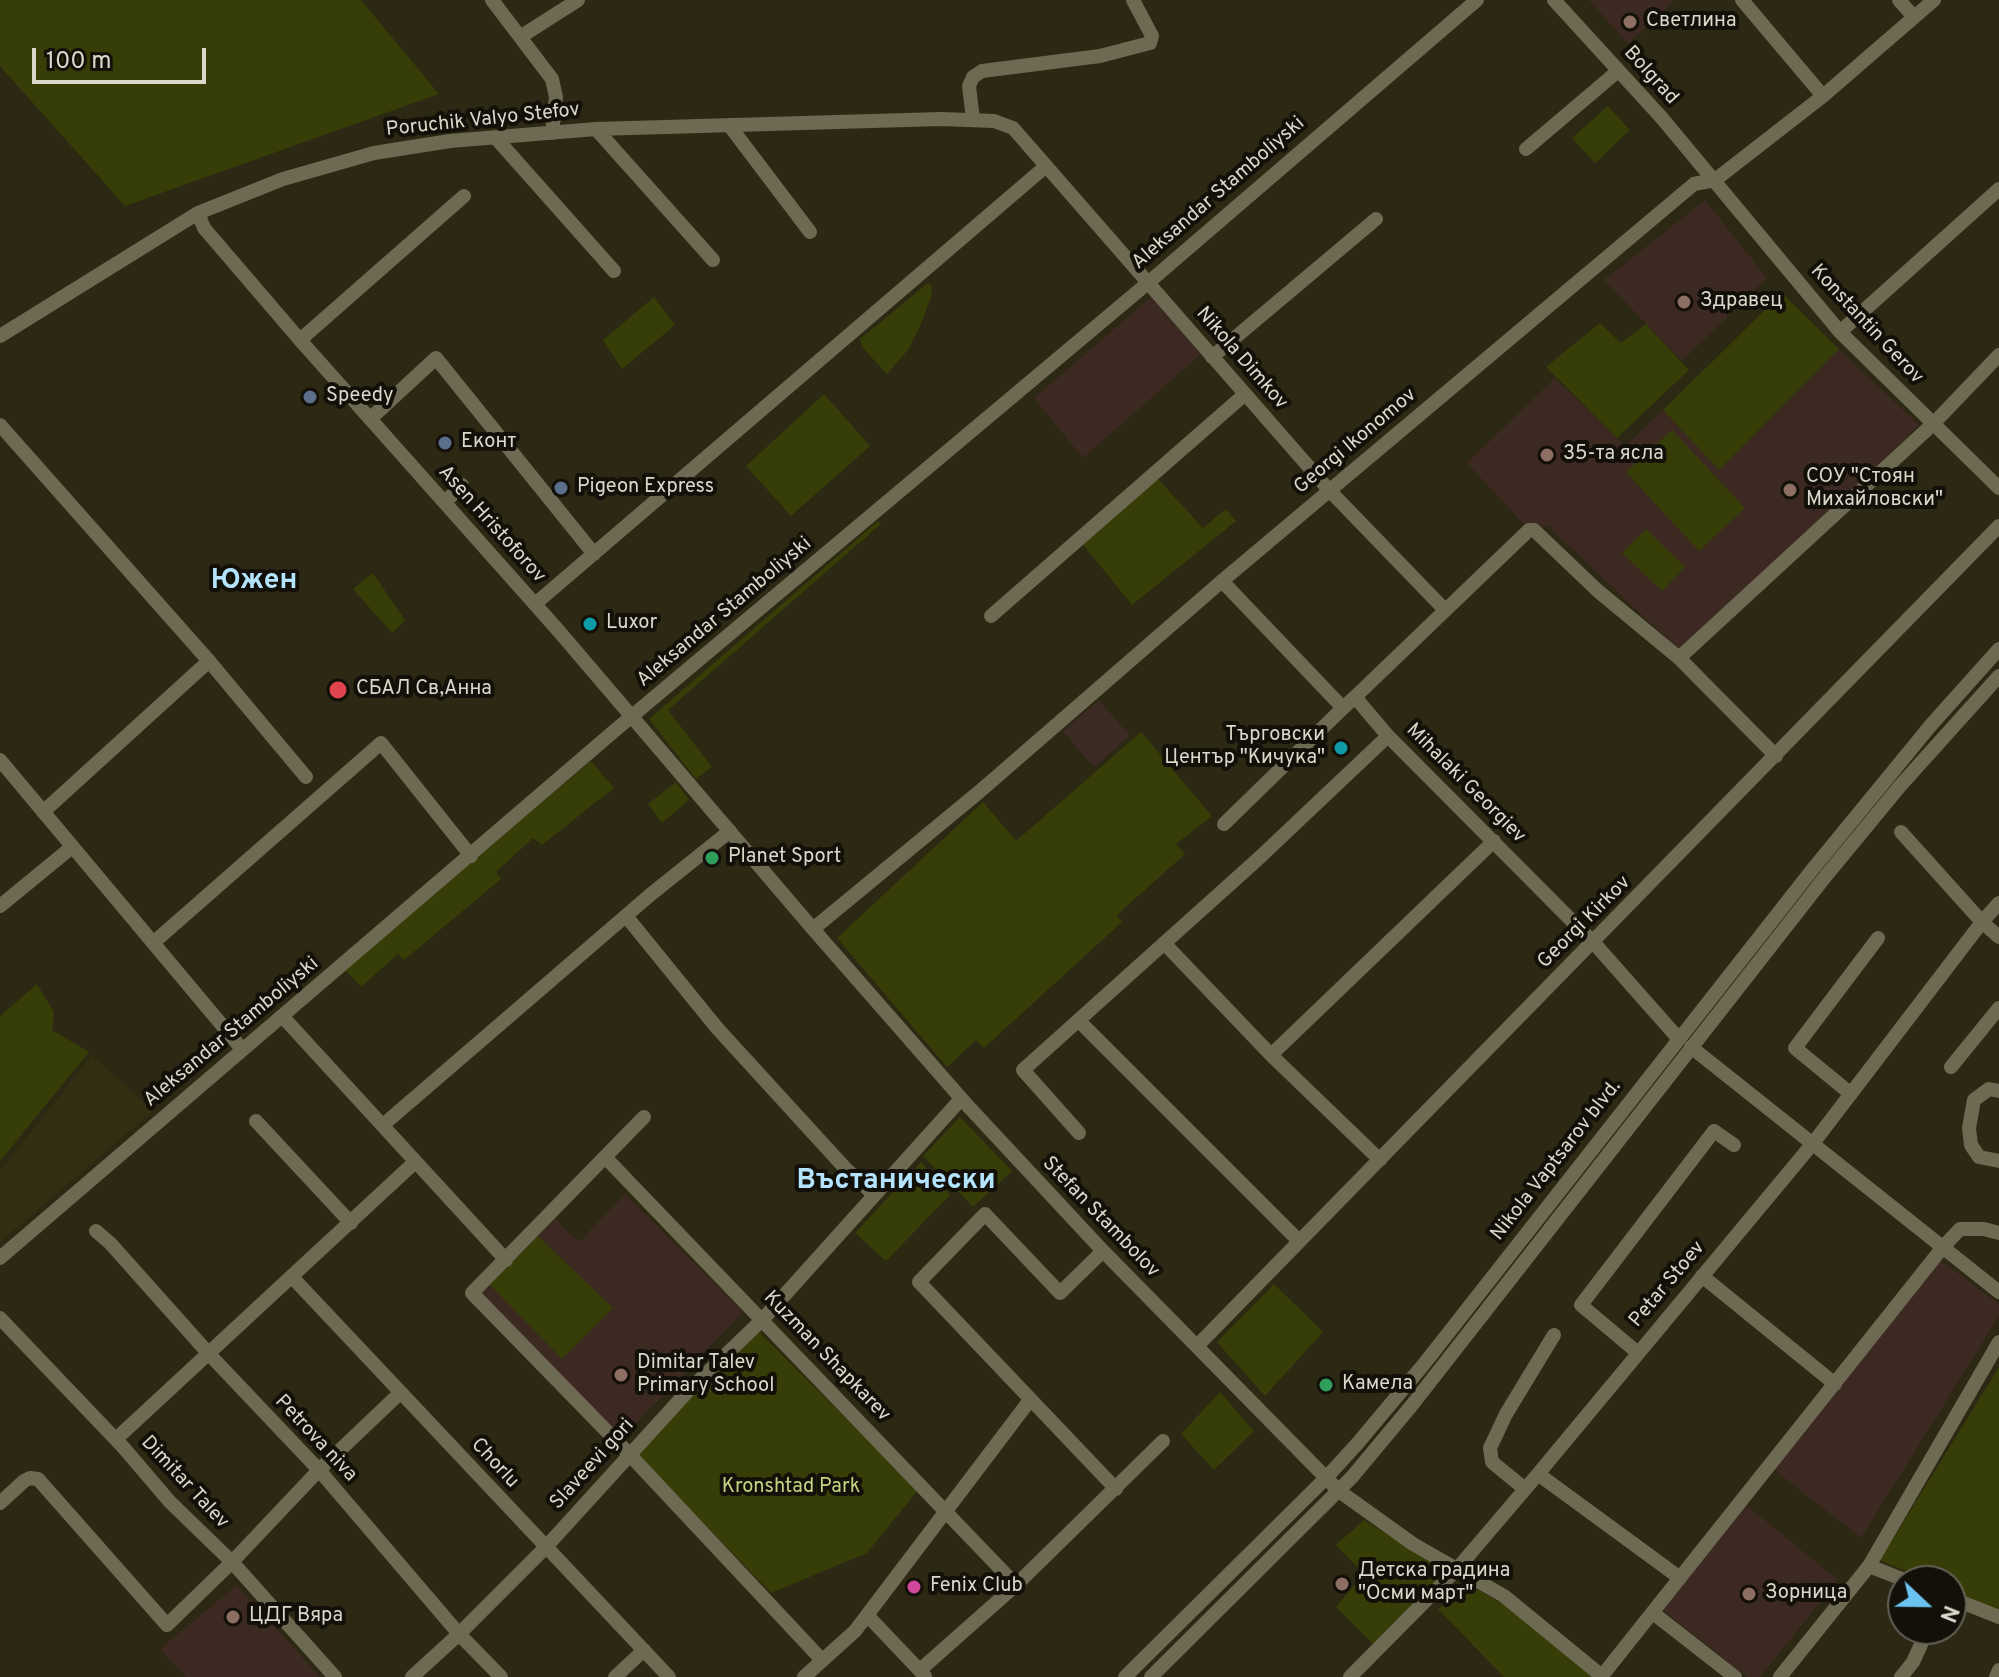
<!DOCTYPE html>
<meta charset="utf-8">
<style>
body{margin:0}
#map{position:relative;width:1999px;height:1677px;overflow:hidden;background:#2c2813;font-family:Overpass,sans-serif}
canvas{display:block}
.north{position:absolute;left:1887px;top:1565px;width:80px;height:80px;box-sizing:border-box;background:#121008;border:2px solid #626056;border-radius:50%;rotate:112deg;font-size:22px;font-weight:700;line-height:32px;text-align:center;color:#dad8cb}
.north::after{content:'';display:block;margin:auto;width:28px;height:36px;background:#6ac3f1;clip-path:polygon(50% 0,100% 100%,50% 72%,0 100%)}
.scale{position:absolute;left:32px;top:48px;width:174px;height:36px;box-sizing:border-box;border:4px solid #dad8cb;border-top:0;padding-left:10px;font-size:24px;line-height:28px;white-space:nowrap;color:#dad8cb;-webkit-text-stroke:6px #121008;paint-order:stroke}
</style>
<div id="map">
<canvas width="1999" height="1677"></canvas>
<div class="north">N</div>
<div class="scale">100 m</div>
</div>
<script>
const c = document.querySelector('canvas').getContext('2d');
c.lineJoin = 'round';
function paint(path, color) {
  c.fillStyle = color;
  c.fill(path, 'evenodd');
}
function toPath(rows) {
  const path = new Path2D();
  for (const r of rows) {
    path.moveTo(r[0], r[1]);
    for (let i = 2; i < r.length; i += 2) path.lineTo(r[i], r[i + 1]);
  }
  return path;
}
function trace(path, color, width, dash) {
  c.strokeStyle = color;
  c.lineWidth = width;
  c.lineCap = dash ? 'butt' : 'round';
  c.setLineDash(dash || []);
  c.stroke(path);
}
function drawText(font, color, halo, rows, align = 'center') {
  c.font = font + ' Overpass,sans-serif';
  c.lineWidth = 8;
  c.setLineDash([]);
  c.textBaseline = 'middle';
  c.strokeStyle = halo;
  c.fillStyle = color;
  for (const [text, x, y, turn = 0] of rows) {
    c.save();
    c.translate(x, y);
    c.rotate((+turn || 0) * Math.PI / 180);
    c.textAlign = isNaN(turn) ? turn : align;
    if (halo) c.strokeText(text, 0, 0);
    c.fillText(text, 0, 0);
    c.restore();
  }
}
paint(toPath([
 [1099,700,1130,736,1094,767,1063,731]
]), '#3c2a24');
paint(toPath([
 [92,1055,153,1111,0,1242,0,1171]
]), '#332d11');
paint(toPath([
 [1589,0,1675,0,1628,44],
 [1705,200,1767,278,1682,361,1604,280],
 [1151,297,1201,354,1083,458,1034,398],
 [1839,349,1919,425,1683,654,1547,525,1534,535,1467,463,1555,378,1625,446,1663,410,1719,470],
 [625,1194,743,1312,621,1439,482,1294,555,1219,579,1242],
 [1941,1260,1999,1304,1999,1316,1861,1538,1773,1469],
 [1745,1504,1838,1580,1760,1677,1747,1677,1660,1608],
 [237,1585,320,1677,186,1677,160,1649]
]), '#3c2a22');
paint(toPath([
 [0,0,361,0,439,94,125,206,0,66],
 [1608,106,1630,130,1595,163,1572,138],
 [928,283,932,287,931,297,920,326,908,350,887,374,862,347,860,339],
 [1782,293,1839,349,1719,470,1663,410],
 [654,297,675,325,622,369,603,340],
 [1600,323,1621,343,1646,324,1689,370,1617,438,1546,367],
 [824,394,870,446,791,516,746,466],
 [1672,430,1745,508,1699,551,1626,472],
 [1157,478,1203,528,1226,509,1236,521,1132,605,1081,542],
 [878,521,881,524,668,710,712,767,696,779,649,719],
 [1646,529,1685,567,1662,591,1622,553],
 [373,573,405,620,392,633,353,589],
 [1141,732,1212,816,1176,844,1185,854,1117,915,1122,922,984,1048,976,1040,947,1067,837,938,983,802,1016,841],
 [591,761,614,788,542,845,533,838,496,872,501,879,404,960,398,954,361,987,344,969],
 [676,782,689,800,662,823,648,804],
 [37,984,54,1012,52,1030,89,1052,0,1161,0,1016],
 [960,1117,1012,1171,973,1207,923,1156],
 [921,1162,950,1195,886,1261,855,1233],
 [538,1236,613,1308,562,1359,490,1285],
 [1274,1284,1323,1332,1265,1396,1217,1342],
 [758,1331,918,1490,867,1553,771,1593,636,1453],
 [1999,1367,1999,1611,1951,1590,1951,1581,1929,1581,1880,1560],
 [1220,1392,1254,1431,1214,1470,1181,1434],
 [1364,1520,1442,1568,1440,1580,1375,1646,1336,1607,1364,1574,1336,1545],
 [1470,1585,1511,1609,1596,1677,1504,1677,1438,1609]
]), '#363d07');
trace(toPath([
 [492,0,552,79,556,97,552,133],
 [1554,0,1661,117,1840,332,1999,488],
 [1742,0,1823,96],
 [1899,0,1914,17],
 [520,37,578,0],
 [973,119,969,86,973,77,982,71,1100,56,1150,43,1152,36,1133,0],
 [729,125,810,232],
 [596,129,713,260],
 [495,137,614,271],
 [1526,149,1618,71],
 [198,213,204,228,300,340,557,629,813,929,967,1105,1103,1251,1339,1491,1413,1544,1504,1596,1603,1677],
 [1840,332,1999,189],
 [0,336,198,213,283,179,374,153,450,141,596,129,941,119,994,121,1013,128,1329,490,1445,610],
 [300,340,464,196],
 [1212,357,1376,219],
 [370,419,436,358,594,554],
 [0,425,209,661,306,777],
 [441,499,447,500,462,485],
 [1222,581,1343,708,1355,697,1388,736,1594,943,1678,1038],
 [535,604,1045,167],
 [991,616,1244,395],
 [1679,658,1933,424,1999,355],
 [1355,697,1529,530,1534,530,1598,591,1679,658,1776,756],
 [0,760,242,1049],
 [43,812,209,661],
 [1224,824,1343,708],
 [1901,832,1982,922,1999,937],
 [0,906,72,847],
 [626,916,717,1028,845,1168,874,1195],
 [813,929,979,792,1222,581,1694,184,1715,180,1823,96,1934,0],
 [153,943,381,743,471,856],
 [1164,943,1271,1055,1380,1160],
 [282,1016,506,1260],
 [1079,1021,1299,1241],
 [1691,1047,1999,1292],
 [1271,1055,1494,841],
 [1951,1067,1999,1008],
 [1999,1091,1989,1089,1974,1100,1969,1128,1971,1145,1979,1157,1999,1161],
 [1851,1094,1795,1048,1878,938],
 [644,1117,472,1293,629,1454,822,1660],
 [256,1121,351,1223],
 [383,1125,650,895,730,831],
 [1079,1133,1023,1070,1258,859,1388,736],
 [605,1157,1016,1585],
 [96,1231,110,1243,209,1354,319,1470,459,1634,501,1677],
 [1103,1251,1060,1293,985,1214,919,1282,1116,1489],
 [0,1258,613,732,1149,282,1477,0],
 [1702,1276,1835,1384],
 [292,1277,669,1677],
 [0,1318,123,1447,170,1502,232,1562,335,1677],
 [1197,1346,1999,526],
 [1638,1353,1581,1305,1714,1131,1734,1145],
 [116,1439,415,1162],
 [1538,1474,1680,1578],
 [1525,1489,1492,1462,1490,1448,1506,1414,1554,1335],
 [0,1503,24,1481,30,1478,38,1479,167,1625,232,1562,319,1470,400,1393],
 [1869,1566,1907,1581],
 [1951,1598,1999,1617],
 [1653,1613,1735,1677],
 [867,1615,925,1676],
 [920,1670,1016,1585,1163,1441],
 [412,1677,459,1634,545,1548,687,1392,763,1319,961,1099],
 [615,1677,644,1650],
 [804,1677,855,1631,1030,1400],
 [1125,1677,1325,1479,1357,1444,1424,1364,1812,870,1931,725,1999,649],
 [1151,1677,1352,1477,1412,1405,1825,877,1900,786,1999,676],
 [1350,1677,1457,1569,1538,1474,1814,1142,1982,922,1999,903],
 [1601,1677,1943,1247,1960,1229,1984,1229,1999,1233],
 [1780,1677,1869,1566,1999,1342],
 [1901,1677,1913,1662,1928,1629],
 [1996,1677,1999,1670]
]), '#6e6952', 14);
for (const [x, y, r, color] of [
 [1630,22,8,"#8d6e63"],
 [1684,302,8,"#8d6e63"],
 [310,397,8,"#5c6f8a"],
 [445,443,8,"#5c6f8a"],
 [1547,455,8,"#8d6e63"],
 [561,488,8,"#5c6f8a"],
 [1790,490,8,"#8d6e63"],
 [590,624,8,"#0f9aa8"],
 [338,690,10,"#e0444e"],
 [1341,748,8,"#0f9aa8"],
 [712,858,8,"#2e9e5b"],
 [621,1375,8,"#8d6e63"],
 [1326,1385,8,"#2e9e5b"],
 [1342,1584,8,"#8d6e63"],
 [914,1587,8,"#d1479c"],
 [1749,1594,8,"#8d6e63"],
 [233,1617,8,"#8d6e63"]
]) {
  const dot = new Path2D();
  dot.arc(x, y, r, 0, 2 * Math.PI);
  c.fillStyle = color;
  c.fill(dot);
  trace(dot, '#121008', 3);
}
drawText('20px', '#dad8cb', '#121008', [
 ["Светлина",1646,22],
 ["Здравец",1700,302],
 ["Speedy",326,397],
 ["Еконт",461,443],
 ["35-та ясла",1563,455],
 ["СОУ \"Стоян",1806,478],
 ["Михайловски\"",1806,501],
 ["Pigeon Express",577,488],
 ["Luxor",606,624],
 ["СБАЛ Св,Анна",356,690],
 ["Търговски",1325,736,"right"],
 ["Център \"Кичука\"",1325,759,"right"],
 ["Planet Sport",728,858],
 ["Dimitar Talev",637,1364],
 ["Primary School",637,1387],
 ["Камела",1342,1385],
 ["Детска градина",1358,1572],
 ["\"Осми март\"",1358,1595],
 ["Fenix Club",930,1587],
 ["Зорница",1765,1594],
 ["ЦДГ Вяра",249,1617]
], 'left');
drawText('20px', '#dad8cb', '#121008', [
 ["Bolgrad",1650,76,48],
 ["Poruchik Valyo Stefov",483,121,-6],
 ["Aleksandar Stamboliyski",1219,194,-41],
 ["Konstantin Gerov",1866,325,47],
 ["Nikola Dimkov",1241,359,49],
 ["Georgi Ikonomov",1356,442,-40],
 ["Asen Hristoforov",491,525,48],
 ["Aleksandar Stamboliyski",725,613,-40],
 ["Mihalaki Georgiev",1465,784,45],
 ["Georgi Kirkov",1585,923,-45],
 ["Aleksandar Stamboliyski",232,1033,-40],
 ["Nikola Vaptsarov blvd.",1557,1161,-52],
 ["Stefan Stambolov",1100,1218,46],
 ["Petar Stoev",1668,1285,-50],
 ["Kuzman Shapkarev",826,1357,46],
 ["Petrova niva",315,1439,47],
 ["Chorlu",494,1464,47],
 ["Slaveevi gori",593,1465,-48],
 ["Dimitar Talev",184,1483,47]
]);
drawText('20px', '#c4d482', '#121008', [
 ["Kronshtad Park",791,1488]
]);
drawText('bold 28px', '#b4e3fd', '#121008', [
 ["Южен",254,582],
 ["Въстанически",896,1182]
]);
</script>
